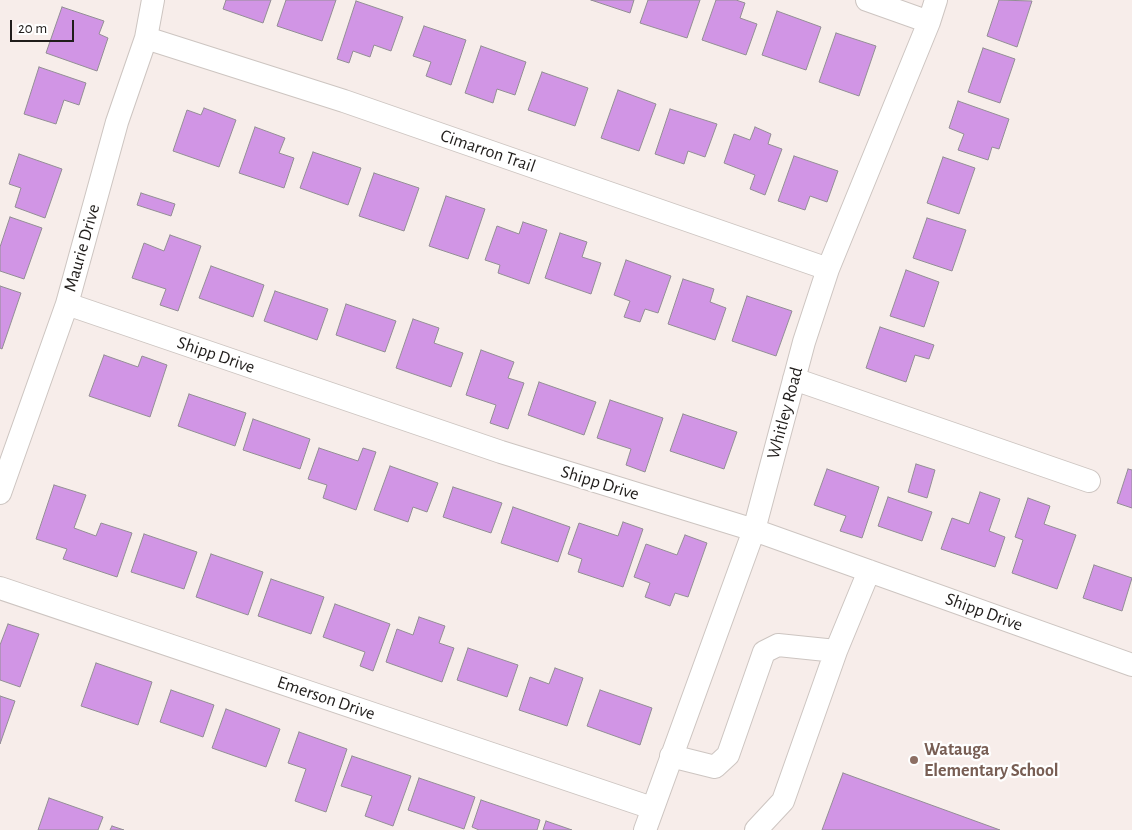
<!DOCTYPE html>
<style>
body{margin:0}
#map{position:relative;width:1132px;height:830px;overflow:hidden;background:#f7edea;font-family:"Alegreya Sans",sans-serif}
canvas{display:block}
.scale{position:absolute;left:10px;top:20px;width:64px;height:22px;box-sizing:border-box;border:2px solid #201d1b;border-top:0;padding-left:6px;font-size:15px;line-height:18px;white-space:nowrap;color:#201d1b;-webkit-text-stroke:4px #fff;paint-order:stroke}
</style>
<div id="map">
<canvas width="1132" height="830"></canvas>
<div class="scale">20 m</div>
</div>
<script>
const c = document.querySelector('canvas').getContext('2d');
c.lineJoin = 'round';
function paint(path, color) {
  c.fillStyle = color;
  c.fill(path, 'evenodd');
}
function toPath(rows) {
  const path = new Path2D();
  for (const r of rows) {
    path.moveTo(r[0], r[1]);
    for (let i = 2; i < r.length; i += 2) path.lineTo(r[i], r[i + 1]);
  }
  return path;
}
function trace(path, color, width, dash) {
  c.strokeStyle = color;
  c.lineWidth = width;
  c.lineCap = dash ? 'butt' : 'round';
  c.setLineDash(dash || []);
  c.stroke(path);
}
function drawText(font, color, halo, rows, align = 'center') {
  c.font = font + ' "Alegreya Sans",sans-serif';
  c.lineWidth = 4.5;
  c.setLineDash([]);
  c.textBaseline = 'middle';
  c.strokeStyle = halo;
  c.fillStyle = color;
  for (const [text, x, y, turn = 0] of rows) {
    c.save();
    c.translate(x, y);
    c.rotate((+turn || 0) * Math.PI / 180);
    c.textAlign = isNaN(turn) ? turn : align;
    if (halo) c.strokeText(text, 0, 0);
    c.fillText(text, 0, 0);
    c.restore();
  }
}
const building = toPath([
 [226,0,271,0,263,23,223,9,226,0],
 [286,0,336,0,322,41,277,26,286,0],
 [591,0,634,0,630,13,591,0],
 [648,0,700,0,687,38,640,23,648,0],
 [716,0,736,0,745,3,740,18,757,24,746,55,702,40,716,0],
 [999,0,1032,1,1017,47,987,36,999,0],
 [356,1,403,17,391,51,374,45,370,57,353,51,349,63,337,59,356,1],
 [62,7,104,21,99,34,108,38,97,71,46,53,62,7],
 [777,11,821,27,806,70,762,55,777,11],
 [424,26,466,40,451,85,426,76,431,62,413,56,424,26],
 [836,33,876,46,859,96,819,82,836,33],
 [481,46,526,62,515,95,497,89,493,103,465,93,481,46],
 [983,48,1015,59,1000,103,968,92,983,48],
 [39,67,86,83,79,105,64,100,56,124,24,114,39,67],
 [542,72,588,88,575,126,528,110,542,72],
 [618,90,656,104,639,151,601,138,618,90],
 [958,101,1009,119,999,149,992,147,988,160,958,150,964,134,949,128,958,101],
 [204,108,236,120,219,167,173,151,187,110,201,115,204,108],
 [670,109,717,124,705,157,688,151,684,164,655,154,670,109],
 [255,127,285,138,279,153,294,158,284,188,239,173,255,127],
 [755,127,771,134,768,144,782,149,765,195,750,189,755,175,724,163,734,134,750,140,755,127],
 [313,152,361,168,348,205,300,188,313,152],
 [19,154,62,169,45,218,15,207,21,188,9,184,19,154],
 [794,156,838,171,827,202,810,196,805,210,778,201,794,156],
 [943,157,975,168,959,214,927,203,943,157],
 [374,173,419,188,404,231,359,216,374,173],
 [141,193,175,204,171,216,137,205,141,193],
 [446,196,485,209,468,259,429,246,446,196],
 [10,217,42,228,24,279,0,271,0,247,10,217],
 [927,218,966,230,952,271,913,258,927,218],
 [523,222,547,230,529,284,498,273,500,265,485,260,497,226,519,234,523,222],
 [560,233,587,242,582,257,601,263,591,294,545,278,560,233],
 [170,235,201,246,178,311,160,305,166,289,132,278,144,243,164,251,170,235],
 [626,260,671,276,658,313,645,309,640,322,624,317,630,301,614,295,626,260],
 [211,266,264,285,253,317,199,298,211,266],
 [906,270,939,282,924,327,890,316,906,270],
 [683,279,714,289,710,302,726,308,715,340,668,324,683,279],
 [0,286,21,293,2,349,0,348,0,286],
 [275,291,328,309,317,340,264,321,275,291],
 [747,296,792,311,776,356,732,341,747,296],
 [346,304,396,321,385,352,336,335,346,304],
 [413,319,439,328,434,343,463,353,451,387,396,368,413,319],
 [880,327,934,345,929,359,915,355,906,382,866,368,880,327],
 [481,350,514,362,508,378,524,383,508,429,490,423,496,405,466,395,481,350],
 [104,355,138,367,142,356,167,365,150,417,89,396,104,355],
 [539,382,596,402,584,435,528,415,539,382],
 [189,394,246,413,235,446,178,426,189,394],
 [610,400,663,418,645,472,626,465,631,449,597,438,610,400],
 [683,414,737,432,724,469,670,451,683,414],
 [253,419,310,439,300,469,243,450,253,419],
 [319,448,358,461,363,448,376,452,356,510,323,498,327,485,308,479,319,448],
 [916,464,935,470,927,498,908,492,916,464],
 [390,466,438,483,427,512,413,507,408,522,374,510,390,466],
 [827,469,879,487,862,538,840,531,846,516,814,505,827,469],
 [1128,469,1132,470,1132,508,1117,503,1128,469],
 [54,485,86,495,74,528,96,536,101,523,132,533,117,577,63,559,67,549,36,539,54,485],
 [453,487,502,503,491,533,443,517,453,487],
 [980,492,1000,499,989,531,1005,537,995,567,941,549,952,518,969,524,980,492],
 [888,497,932,512,922,541,878,526,888,497],
 [1028,498,1050,506,1044,524,1076,535,1057,589,1012,573,1023,540,1015,537,1028,498],
 [513,507,570,527,558,562,501,543,513,507],
 [623,522,643,529,623,587,578,572,582,559,568,554,579,523,618,536,623,522],
 [144,534,197,552,184,589,131,572,144,534],
 [685,535,707,543,688,597,675,593,670,606,645,597,650,583,634,577,646,544,677,555,685,535],
 [211,554,263,572,248,615,196,597,211,554],
 [1094,565,1132,578,1122,611,1083,598,1094,565],
 [271,579,324,597,311,634,258,616,271,579],
 [335,604,390,624,373,671,360,666,365,652,323,637,335,604],
 [419,617,445,626,439,643,454,648,442,682,386,662,397,629,413,635,419,617],
 [8,624,39,634,20,687,0,680,0,645,8,624],
 [468,648,518,665,507,697,457,680,468,648],
 [96,663,152,682,138,725,81,706,96,663],
 [555,668,583,678,567,726,519,710,530,677,549,684,555,668],
 [171,690,214,705,203,737,160,722,171,690],
 [600,690,652,708,640,745,587,726,600,690],
 [0,696,15,701,0,744,0,696],
 [226,709,280,729,266,767,212,748,226,709],
 [299,732,347,749,326,812,295,801,306,769,288,763,299,732],
 [352,756,411,776,393,826,365,816,372,796,341,786,352,756],
 [843,773,1000,830,822,830,843,773],
 [419,778,475,797,464,829,408,810,419,778],
 [49,798,103,817,98,830,38,830,49,798],
 [481,800,540,820,537,830,479,830,472,827,481,800],
 [546,821,572,830,543,830,546,821],
 [112,826,124,830,110,830,112,826]
]);
paint(building, '#d195e5');
trace(building, '#938e95', 1);
const minor = toPath([
 [867,0,929,22],
 [146,38,344,101,828,269],
 [67,304,501,452,754,530,1132,665],
 [794,379,1089,481],
 [0,493,67,304,117,122,146,38,153,0],
 [0,588,652,808],
 [671,756,715,767,728,755,764,652,778,645,836,651,869,571],
 [645,830,754,530,804,342,828,269,929,22,936,0],
 [756,830,783,801,836,651]
]);
trace(minor, '#cdc5c1', 24);
trace(minor, '#fff', 22);
for (const [x, y, r, color] of [
 [914,760,5,"#8d6e63"]
]) {
  const dot = new Path2D();
  dot.arc(x, y, r, 0, 2 * Math.PI);
  c.fillStyle = color;
  c.fill(dot);
  trace(dot, '#fff', 2);
}
drawText('18px', '#201d1b', '#fff', [
 ["Cimarron Trail",488,151,19],
 ["Maurie Drive",82,248,-74],
 ["Shipp Drive",216,355,19],
 ["Whitley Road",785,413,-75],
 ["Shipp Drive",600,483,17],
 ["Shipp Drive",984,612,20],
 ["Emerson Drive",326,698,19]
]);
drawText('bold 18px', '#785e54', '#fff', [
 ["Watauga",924,750],
 ["Elementary School",924,771]
], 'left');
</script>
